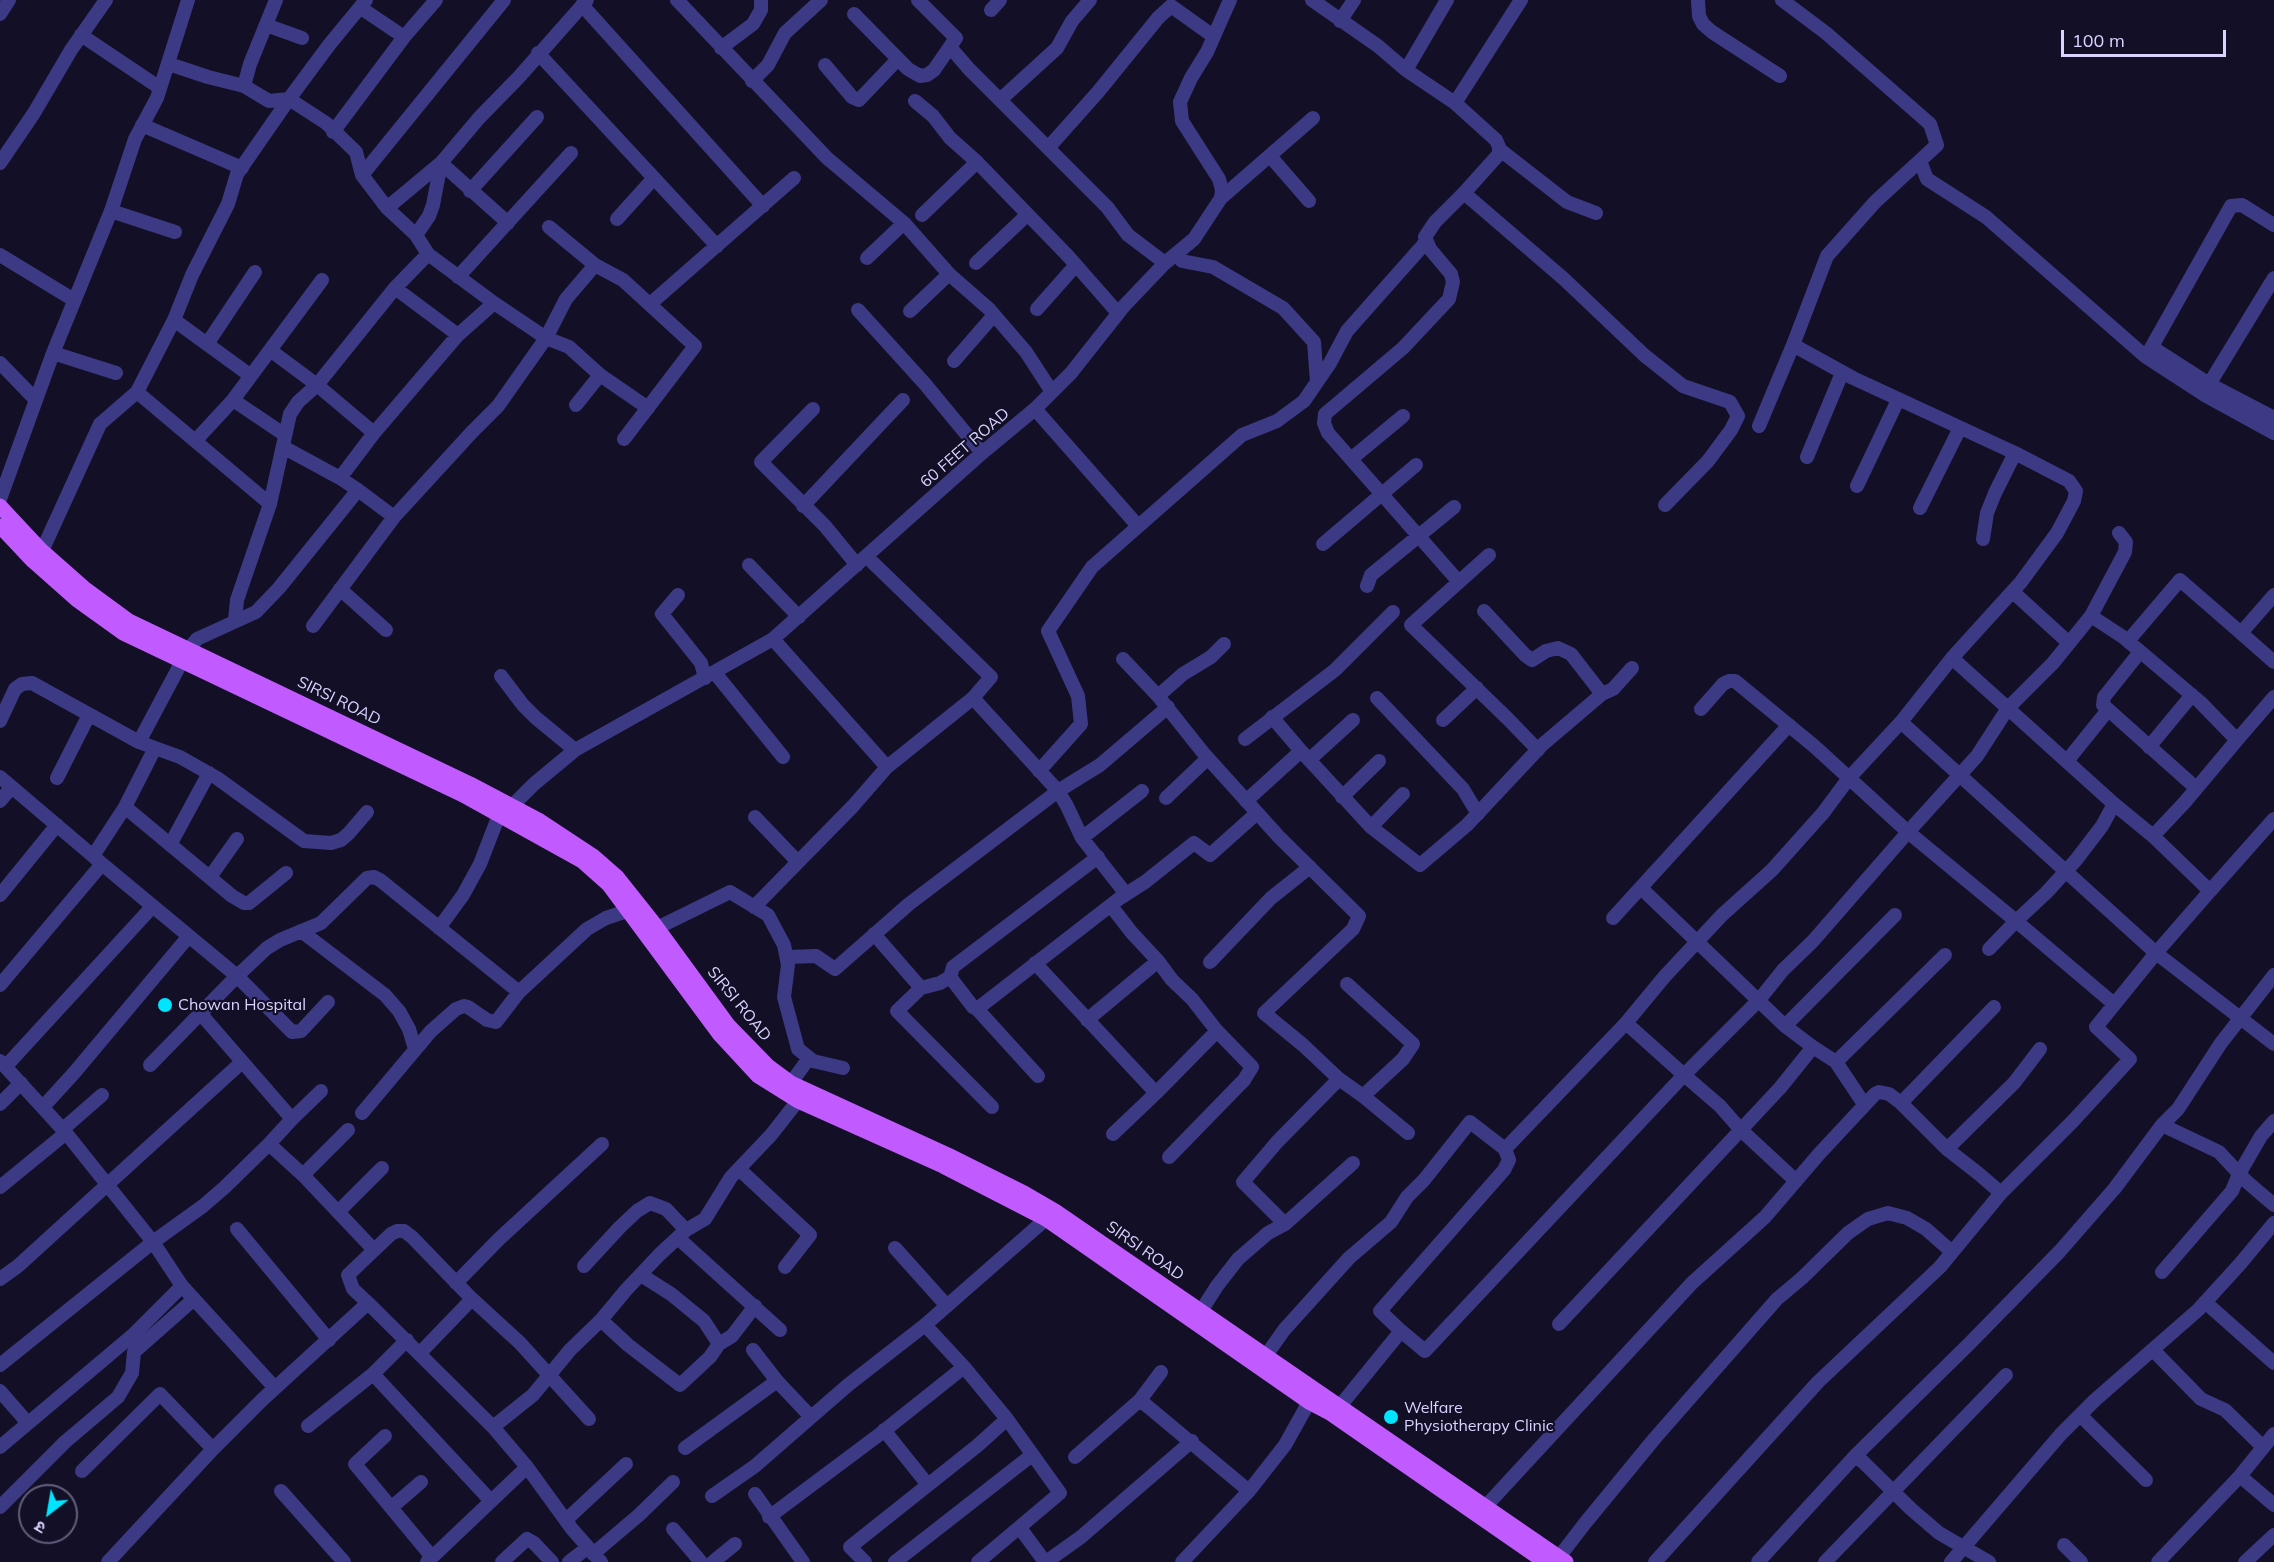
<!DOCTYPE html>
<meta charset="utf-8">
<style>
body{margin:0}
#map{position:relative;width:2274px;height:1562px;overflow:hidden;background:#130f26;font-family:Mulish,"Noto Sans Devanagari",sans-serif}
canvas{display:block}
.north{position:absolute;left:18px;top:1484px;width:60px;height:60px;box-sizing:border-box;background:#130f26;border:2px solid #625e7d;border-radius:50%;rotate:211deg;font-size:16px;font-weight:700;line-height:24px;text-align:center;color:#d9d4ff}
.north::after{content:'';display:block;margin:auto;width:21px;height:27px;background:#00e5ff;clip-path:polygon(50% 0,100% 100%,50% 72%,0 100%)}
.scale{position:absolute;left:2061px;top:30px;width:165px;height:27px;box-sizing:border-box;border:3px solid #d9d4ff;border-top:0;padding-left:8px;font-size:18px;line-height:21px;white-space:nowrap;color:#d9d4ff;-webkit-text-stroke:4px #130f26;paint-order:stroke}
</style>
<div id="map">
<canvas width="2274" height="1562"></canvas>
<div class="north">उ</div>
<div class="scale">100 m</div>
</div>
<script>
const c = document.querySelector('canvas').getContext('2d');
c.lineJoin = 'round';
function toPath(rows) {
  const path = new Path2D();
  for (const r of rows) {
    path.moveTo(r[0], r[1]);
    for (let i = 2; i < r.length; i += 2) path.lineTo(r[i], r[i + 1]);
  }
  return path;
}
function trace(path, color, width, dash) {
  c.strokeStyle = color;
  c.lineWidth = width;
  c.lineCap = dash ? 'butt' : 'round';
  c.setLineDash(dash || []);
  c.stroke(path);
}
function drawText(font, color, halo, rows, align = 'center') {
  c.font = font + ' Mulish,sans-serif';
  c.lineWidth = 4.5;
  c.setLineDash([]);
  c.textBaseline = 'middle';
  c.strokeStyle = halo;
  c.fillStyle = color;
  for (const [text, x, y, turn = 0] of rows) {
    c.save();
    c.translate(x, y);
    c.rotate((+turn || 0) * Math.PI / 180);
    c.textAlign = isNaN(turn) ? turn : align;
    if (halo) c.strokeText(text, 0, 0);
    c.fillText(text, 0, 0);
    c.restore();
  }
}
trace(toPath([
 [366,0,329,45,289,99,326,123,356,152,362,175,387,208,416,235,428,254,494,303],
 [677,0,827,158,904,223,949,274,989,309,1026,352,1052,392],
 [1312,0,1378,46,1406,70,1455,103,1496,140,1499,147,1499,154,1464,193,1435,222,1425,237,1430,249,1451,274,1453,282,1449,299,1403,348,1325,414,1324,423,1328,433,1459,582],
 [1698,0,1699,16,1703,24,1712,32,1780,76],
 [582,5,763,206],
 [361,8,404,37],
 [991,10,1000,0],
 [0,14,9,0],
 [854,14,908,69,920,76,927,75,934,70,956,38,918,0],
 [1340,21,1354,0],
 [266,25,302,38],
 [81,35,160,88],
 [950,47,969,69,1107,207,1128,235,1165,263],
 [721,48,753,24,761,10,761,0],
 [538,53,717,246],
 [825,65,852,97,859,100,898,59],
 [1406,70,1447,0],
 [752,81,768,65,785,33,821,0],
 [244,86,250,64,276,0],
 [1000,100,1057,48,1072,21,1090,0],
 [915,101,933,116,950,138,977,162,1068,256,1118,313],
 [1455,103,1521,0],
 [142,125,242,168],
 [333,132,404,37,436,0],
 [1048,148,1098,92,1158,18,1171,6,1213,36],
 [1499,149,1567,202,1596,213],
 [1270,156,1309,201],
 [1920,161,1927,179,1986,217,2146,357,2203,394,2274,433],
 [0,163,34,113,71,50,106,0],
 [362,175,504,0],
 [470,191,537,117],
 [1464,193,1564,279,1644,355,1683,386,1730,402,1738,416,1731,430,1708,461,1665,505],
 [1221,198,1313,118],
 [387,208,441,163,508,223],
 [111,211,175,232],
 [922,215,977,162],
 [617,219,654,178],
 [549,227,595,265],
 [416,235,429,216,433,205,441,163,479,118,519,77,587,0],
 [1176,254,1182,261,1213,267,1283,308,1314,342,1317,382],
 [0,255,74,300],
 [867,258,904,223],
 [976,263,1027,215],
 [458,277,571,153],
 [395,288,458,335],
 [650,304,794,178],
 [1037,309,1076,265],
 [858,310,925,384,982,453],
 [910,311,949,274],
 [174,320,251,376],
 [207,344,255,272],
 [2153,348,2209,384,2274,418],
 [270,350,317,385,374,433],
 [53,353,116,373],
 [2146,357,2231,206,2242,205,2274,225],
 [954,361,994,315],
 [0,363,35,399],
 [2205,391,2274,278],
 [137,392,270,504],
 [233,400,285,435],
 [576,405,600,375],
 [813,409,761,462,825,526,857,565],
 [1035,409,1138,526],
 [1759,426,1793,345,1827,256,1875,202,1937,145,1930,124,1826,33,1782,0],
 [196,440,233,400,322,280],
 [283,447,340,478],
 [1807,457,1842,373],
 [1351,459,1403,416],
 [1857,486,1898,400],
 [358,490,394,517,472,432,498,406,546,338,569,347,600,375,648,408],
 [0,499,53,353,111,211,135,139,157,98,188,0],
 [803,506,903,400],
 [1920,508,1960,428],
 [1983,539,1987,513,1995,493,2015,453],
 [1323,544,1416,465],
 [42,551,100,424,137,392,174,320,192,275,228,204,237,174,289,99,269,101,244,86,208,77,169,64],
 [1489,555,1411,625,1508,719,1538,750],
 [749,565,799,617],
 [1367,586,1371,575,1454,507],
 [340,589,386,630],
 [2013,592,2069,643],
 [678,595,662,614,701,663,705,678],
 [2274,595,2241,633,2274,662],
 [1484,611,1525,655,1532,660,1546,651,1558,648,1571,654,1602,694],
 [2091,616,2123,637,2200,702,2237,740,2185,802,2153,836],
 [235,620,237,600,270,504,290,414,298,402,317,385,395,288,428,254],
 [313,626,394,517],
 [773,639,887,767],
 [2128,641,2180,580,2241,633],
 [1224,644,1211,657,1183,674,1158,696,1205,755,1279,837,1359,916,1353,929,1264,1013,1303,1045,1339,1079,1363,1096,1403,1059,1413,1044,1347,984],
 [2140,652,2104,697,2103,705,2196,788],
 [1952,658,2114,804,2153,836,2210,891,2274,819],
 [1123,659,1158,696],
 [715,673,783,757],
 [501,676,523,705,536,718,575,750],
 [973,698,1058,791,1067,806,1082,838,1126,894],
 [1377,698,1463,789,1478,814],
 [1701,709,1723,684,1729,681,1735,681,1814,746,1849,778,1901,722,1952,658,2021,582,2057,533,2074,501,2076,491,2069,481,2015,453,1853,378,1793,345],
 [1272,717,1301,751],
 [1443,720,1477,688],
 [0,721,15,689,22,684,32,683,139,742,188,650,197,639,256,612,279,588,358,490,340,478,374,433,458,335,494,303,546,338,566,299,595,265,623,280,695,346,624,439],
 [1901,722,2156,953,2274,1044],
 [1245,739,1335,670,1393,612],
 [2237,740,2274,697],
 [2149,747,2192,695],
 [155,748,180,757,217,778,304,841,331,843,341,840,349,833,367,812],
 [1309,760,1353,720],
 [2067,761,2108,710],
 [1039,771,1081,724,1078,696,1048,631,1092,567,1242,435,1277,421,1304,401,1330,363,1347,331,1426,242],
 [0,777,93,856],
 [57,778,89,715],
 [1342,797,1379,761],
 [1166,798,1208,758],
 [0,801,12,787],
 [1246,801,1301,751,1371,827,1420,865,1467,825,1542,745,1602,694,1613,689,1632,668],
 [512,806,534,784,575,750,773,639,982,453,1035,409,1071,373,1124,306,1165,263,1194,239,1221,198,1222,190,1219,179,1182,121,1180,102,1191,78,1207,52,1230,0],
 [125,807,232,896,244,903,249,903,286,873],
 [755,817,797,861],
 [1371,827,1403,794],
 [1082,838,1142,791],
 [170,845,209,773],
 [102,864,237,976,150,1065],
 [210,877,237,839],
 [1641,888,1785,1026,1813,1047],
 [0,895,57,825],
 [1111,906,1132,933,1158,961,1172,980,1192,999,1217,1031,1252,1067,1244,1080,1169,1157],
 [754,907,853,806,887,767,973,698,991,677,867,557],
 [1613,918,1789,725],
 [439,928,463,895,480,864,499,815],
 [657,928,730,892,768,915,784,945,788,965,784,997,798,1049,813,1061,843,1068],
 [301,931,385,995,399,1011,409,1029,415,1049],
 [874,934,921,988,940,983,950,977],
 [1989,949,2016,921,2114,1004],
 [787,957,816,956,835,969,909,904,1058,791,1100,765,1168,707],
 [1210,962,1271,898,1310,867],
 [1035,963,1156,1093,1217,1031],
 [0,985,102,864,93,856,125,807,155,748,139,742],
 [921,988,897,1011,992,1107],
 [328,1002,301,1031,292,1032,237,976,267,948,280,940,321,923,367,878,374,877,380,880,519,992],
 [977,1009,973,1007,950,977,953,967,1098,857],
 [200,1013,292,1119,269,1144],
 [1087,1020,1158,961],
 [1626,1023,1684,1075,1759,1000,1783,970,1813,941,1908,832,2016,921,2046,893,2076,860,2102,826,2114,804],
 [1785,1026,1895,915],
 [0,1061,66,1133,153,1242,182,1286,275,1388],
 [1836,1062,1864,1104],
 [6,1066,153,906],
 [1038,1076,977,1009,1120,898,1145,882,1194,843,1210,855,1257,813],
 [791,1083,809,1058],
 [1363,1096,1408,1133],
 [1901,1103,1994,1007],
 [0,1104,21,1083],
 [43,1107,74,1073,189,936],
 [362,1113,431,1031,456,1009,464,1006,468,1007,487,1020,496,1022,519,992,587,929,606,918,627,911,638,911],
 [292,1119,321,1091],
 [2162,1125,2219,1152,2246,1181,2274,1205],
 [63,1129,102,1095],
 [1113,1134,1156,1093],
 [1505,1149,1626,1023,1665,976,1722,915,1772,870,1823,813,1849,778,1908,832,1977,756,2008,708,2053,663,2091,616,2125,552,2126,542,2119,533],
 [1947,1149,2014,1083,2040,1049],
 [739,1169,810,1235,785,1267],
 [303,1175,348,1130],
 [0,1187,66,1133],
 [338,1212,382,1168],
 [1285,1224,1353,1163],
 [237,1229,329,1340],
 [678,1238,780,1330],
 [895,1248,947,1306],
 [584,1266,620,1227,637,1211,650,1203,666,1209,686,1230],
 [2162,1272,2232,1191,2239,1174,2261,1136,2274,1121],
 [0,1279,18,1266,242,1062],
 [456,1283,499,1239,602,1144],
 [2205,1302,2274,1363],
 [368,1303,353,1289,348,1275,391,1234,397,1231,404,1231,412,1237,472,1299,520,1343,589,1419],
 [1201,1311,1217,1286,1238,1259,1268,1233,1285,1224,1243,1182,1277,1142,1339,1079],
 [601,1320,628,1345,680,1385,710,1357,719,1344,704,1321,671,1294,641,1275],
 [1559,1324,1780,1088,1813,1047,1836,1062,1945,955],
 [925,1325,964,1367],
 [719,1344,732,1336,755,1306],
 [753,1350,777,1381],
 [2153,1350,2201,1399,2225,1410,2262,1446],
 [420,1353,472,1299],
 [1265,1357,1284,1330,1349,1258,1391,1222,1407,1197,1424,1180,1470,1122,1505,1149,1509,1160,1504,1170,1380,1311,1401,1331],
 [0,1365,153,1242,203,1206,225,1187,269,1144,303,1175,374,1250],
 [373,1374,491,1501],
 [0,1391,27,1422],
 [1140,1400,1161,1372],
 [1340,1406,1401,1331,1425,1351,1684,1075,1720,1106,1741,1130,1796,1181],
 [2080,1415,2146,1480],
 [308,1426,373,1374,407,1340],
 [884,1430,928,1485],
 [385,1436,355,1464,432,1557],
 [0,1447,134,1334,182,1286],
 [685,1448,777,1381,811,1417],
 [1856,1455,1911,1509,1939,1533,1989,1562],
 [1075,1457,1140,1400,1249,1491],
 [527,1467,572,1529,601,1562],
 [82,1471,160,1394,213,1449],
 [2240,1476,2274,1505],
 [281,1491,344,1562],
 [755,1494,803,1562],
 [712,1496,755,1466,848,1385,925,1325,1046,1219],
 [1486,1506,1692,1283,1765,1217,1819,1154,1875,1094,1879,1092,1889,1094,1901,1103,1947,1149,1979,1174,2001,1193],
 [0,1507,65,1442,118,1397,132,1373,134,1352,194,1299],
 [392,1507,421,1482],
 [769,1517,880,1434,964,1367,1007,1419,1060,1493,978,1562],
 [566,1520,626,1464],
 [1020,1528,1045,1562],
 [673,1529,701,1562],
 [2064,1545,2081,1562],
 [593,1554,639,1515,673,1482],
 [1559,1557,1586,1522,1655,1438,1777,1299,1802,1278,1848,1233,1868,1219,1888,1213,1907,1218,1926,1229,1952,1252],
 [108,1562,213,1449,263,1399,368,1303,493,1427],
 [427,1562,527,1467,493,1427,533,1395,570,1350,601,1320,626,1290,659,1255,686,1230,705,1219,731,1177,771,1135,804,1093],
 [502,1562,527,1539,534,1543,552,1562],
 [569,1562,587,1548],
 [713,1562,735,1544],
 [865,1562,850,1547,977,1446,1007,1419],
 [895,1562,1032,1455],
 [1046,1562,1081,1537,1192,1441],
 [1182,1562,1249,1491,1285,1445,1309,1402],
 [1655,1562,1818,1382,1940,1267,2001,1193,2073,1121,2130,1059,2096,1027,2156,953,2210,891],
 [1758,1562,1856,1455,1970,1343,2060,1251,2115,1188,2162,1125,2178,1109,2221,1043,2274,975],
 [1825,1562,2006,1375],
 [1951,1562,2061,1434,2095,1400,2198,1310,2240,1264,2274,1223],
 [2158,1562,2240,1476,2274,1434],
 [2245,1562,2274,1535]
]), '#3d3a85', 14);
trace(toPath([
 [0,506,42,551,84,588,129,621,470,784,540,821,593,856,617,877,652,921,728,1025,768,1066,791,1083,948,1155,1024,1193,1055,1211,1566,1562],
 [0,526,33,561,77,600,123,633,463,795,582,861,609,885,720,1035,758,1076,798,1101,943,1166,1046,1219,1309,1402,1330,1413,1545,1562]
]), '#c25bff', 15);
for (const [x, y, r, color] of [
 [165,1005,8,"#00e5ff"],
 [1391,1417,8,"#00e5ff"]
]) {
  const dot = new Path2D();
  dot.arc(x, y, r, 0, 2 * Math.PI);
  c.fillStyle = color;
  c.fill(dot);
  trace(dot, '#130f26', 2);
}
drawText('16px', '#d9d4ff', '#130f26', [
 ["60 FEET ROAD",965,448,-41],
 ["SIRSI ROAD",339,701,26],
 ["SIRSI ROAD",739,1004,51],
 ["SIRSI ROAD",1145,1251,35]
]);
drawText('16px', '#d9d4ff', '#130f26', [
 ["Chowan Hospital",178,1005],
 ["Welfare",1404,1408],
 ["Physiotherapy Clinic",1404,1426]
], 'left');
</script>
